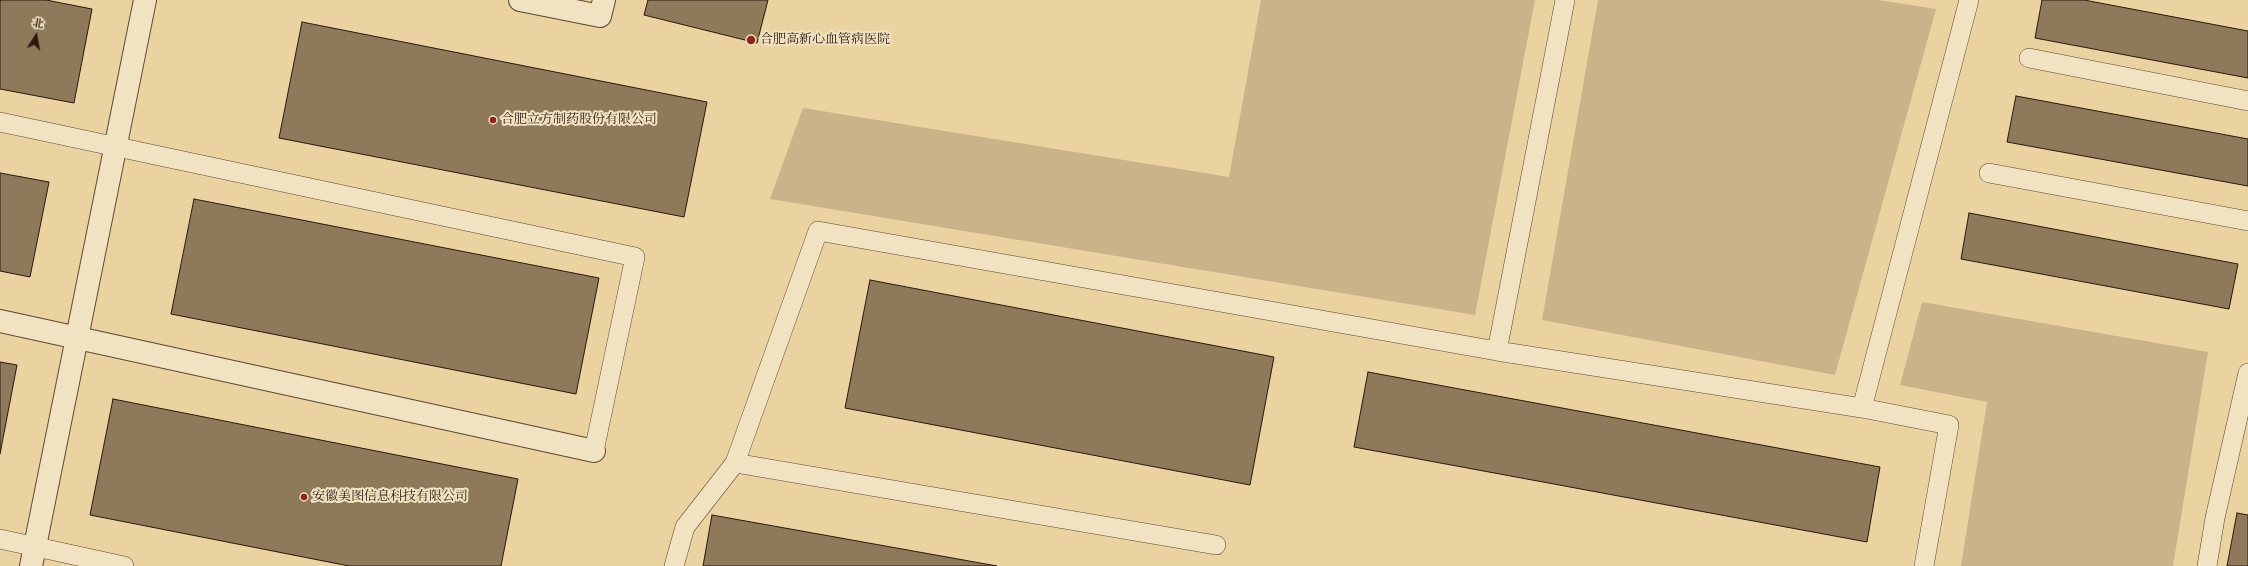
<!DOCTYPE html>
<meta charset="utf-8">
<style>
body{margin:0}
#map{position:relative;width:2248px;height:566px;overflow:hidden;background:#ead3a1;font-family:Cardo,"Noto Serif SC",serif}
canvas{display:block}
.north{position:absolute;left:16px;top:16px;width:40px;height:40px;-webkit-text-stroke:3px #f1e2c2;paint-order:stroke;rotate:11deg;font-size:11px;font-weight:700;line-height:16px;text-align:center;color:#2b180d}
.north::after{content:'';display:block;margin:auto;width:14px;height:18px;background:#2b180d;clip-path:polygon(50% 0,100% 100%,50% 72%,0 100%)}
</style>
<div id="map">
<canvas width="2248" height="566"></canvas>
<div class="north">北</div>
</div>
<script>
const c = document.querySelector('canvas').getContext('2d');
c.lineJoin = 'round';
function paint(path, color) {
  c.fillStyle = color;
  c.fill(path, 'evenodd');
}
function toPath(rows) {
  const path = new Path2D();
  for (const r of rows) {
    path.moveTo(r[0], r[1]);
    for (let i = 2; i < r.length; i += 2) path.lineTo(r[i], r[i + 1]);
  }
  return path;
}
function trace(path, color, width, dash) {
  c.strokeStyle = color;
  c.lineWidth = width;
  c.lineCap = dash ? 'butt' : 'round';
  c.setLineDash(dash || []);
  c.stroke(path);
}
function drawText(font, color, halo, rows, align = 'center') {
  c.font = font + ' Cardo,"Noto Serif SC",serif';
  c.lineWidth = 4;
  c.setLineDash([]);
  c.textBaseline = 'middle';
  c.strokeStyle = halo;
  c.fillStyle = color;
  for (const [text, x, y, turn = 0] of rows) {
    c.save();
    c.translate(x, y);
    c.rotate((+turn || 0) * Math.PI / 180);
    c.textAlign = isNaN(turn) ? turn : align;
    if (halo) c.strokeText(text, 0, 0);
    c.fillText(text, 0, 0);
    c.restore();
  }
}
paint(toPath([
 [1261,0,1535,0,1475,315,770,199,803,108,1229,177],
 [1598,0,1878,0,1936,9,1835,375,1542,320],
 [1922,302,2208,352,2173,566,1961,566,1987,402,1900,385]
]), '#cab388');
const building = toPath([
 [0,0,46,0,92,9,74,103,0,89,0,0],
 [648,0,768,0,757,43,644,15,648,0],
 [2042,0,2084,0,2248,31,2248,78,2035,38,2042,0],
 [302,22,707,102,684,217,279,138,302,22],
 [2016,96,2248,139,2248,186,2007,142,2016,96],
 [0,173,49,182,30,277,0,271,0,173],
 [194,199,599,278,576,394,171,314,194,199],
 [1969,213,2238,264,2229,309,1961,259,1969,213],
 [870,280,1274,357,1250,485,845,408,870,280],
 [0,362,17,365,0,454,0,362],
 [1368,372,1880,467,1867,542,1354,447,1368,372],
 [113,399,518,479,501,566,349,566,90,515,113,399],
 [2237,513,2248,515,2248,566,2227,566,2237,513],
 [712,515,997,566,703,566,712,515]
]);
paint(building, '#8e795a');
trace(building, '#2b180d', 1);
const service = toPath([
 [2029,58,2248,101],
 [0,122,635,257,594,451],
 [1989,173,2248,221],
 [1497,351,1862,408],
 [0,539,124,566],
 [1216,545,735,463,818,231,1497,351,1565,0],
 [674,566,685,527,735,463],
 [1924,566,1949,425,1862,408,1969,0],
 [2207,566,2215,518,2248,373]
]);
const minor = toPath([
 [520,0,600,16,604,0],
 [0,321,594,451],
 [31,566,145,0]
]);
trace(service, '#5b4732', 20);
trace(minor, '#5b4732', 24);
trace(service, '#f1e2c2', 19);
trace(minor, '#f1e2c2', 22);
for (const [x, y, r, color] of [
 [751,40,5,"#8f2418"],
 [493,120,4,"#8f2418"],
 [304,497,4,"#8f2418"]
]) {
  const dot = new Path2D();
  dot.arc(x, y, r, 0, 2 * Math.PI);
  c.fillStyle = color;
  c.fill(dot);
  trace(dot, '#f1e2c2', 1.5);
}
drawText('13px', '#2b180d', '#f1e2c2', [
 ["合肥高新心血管病医院",760,40],
 ["合肥立方制药股份有限公司",501,120],
 ["安徽美图信息科技有限公司",312,497]
], 'left');
</script>
